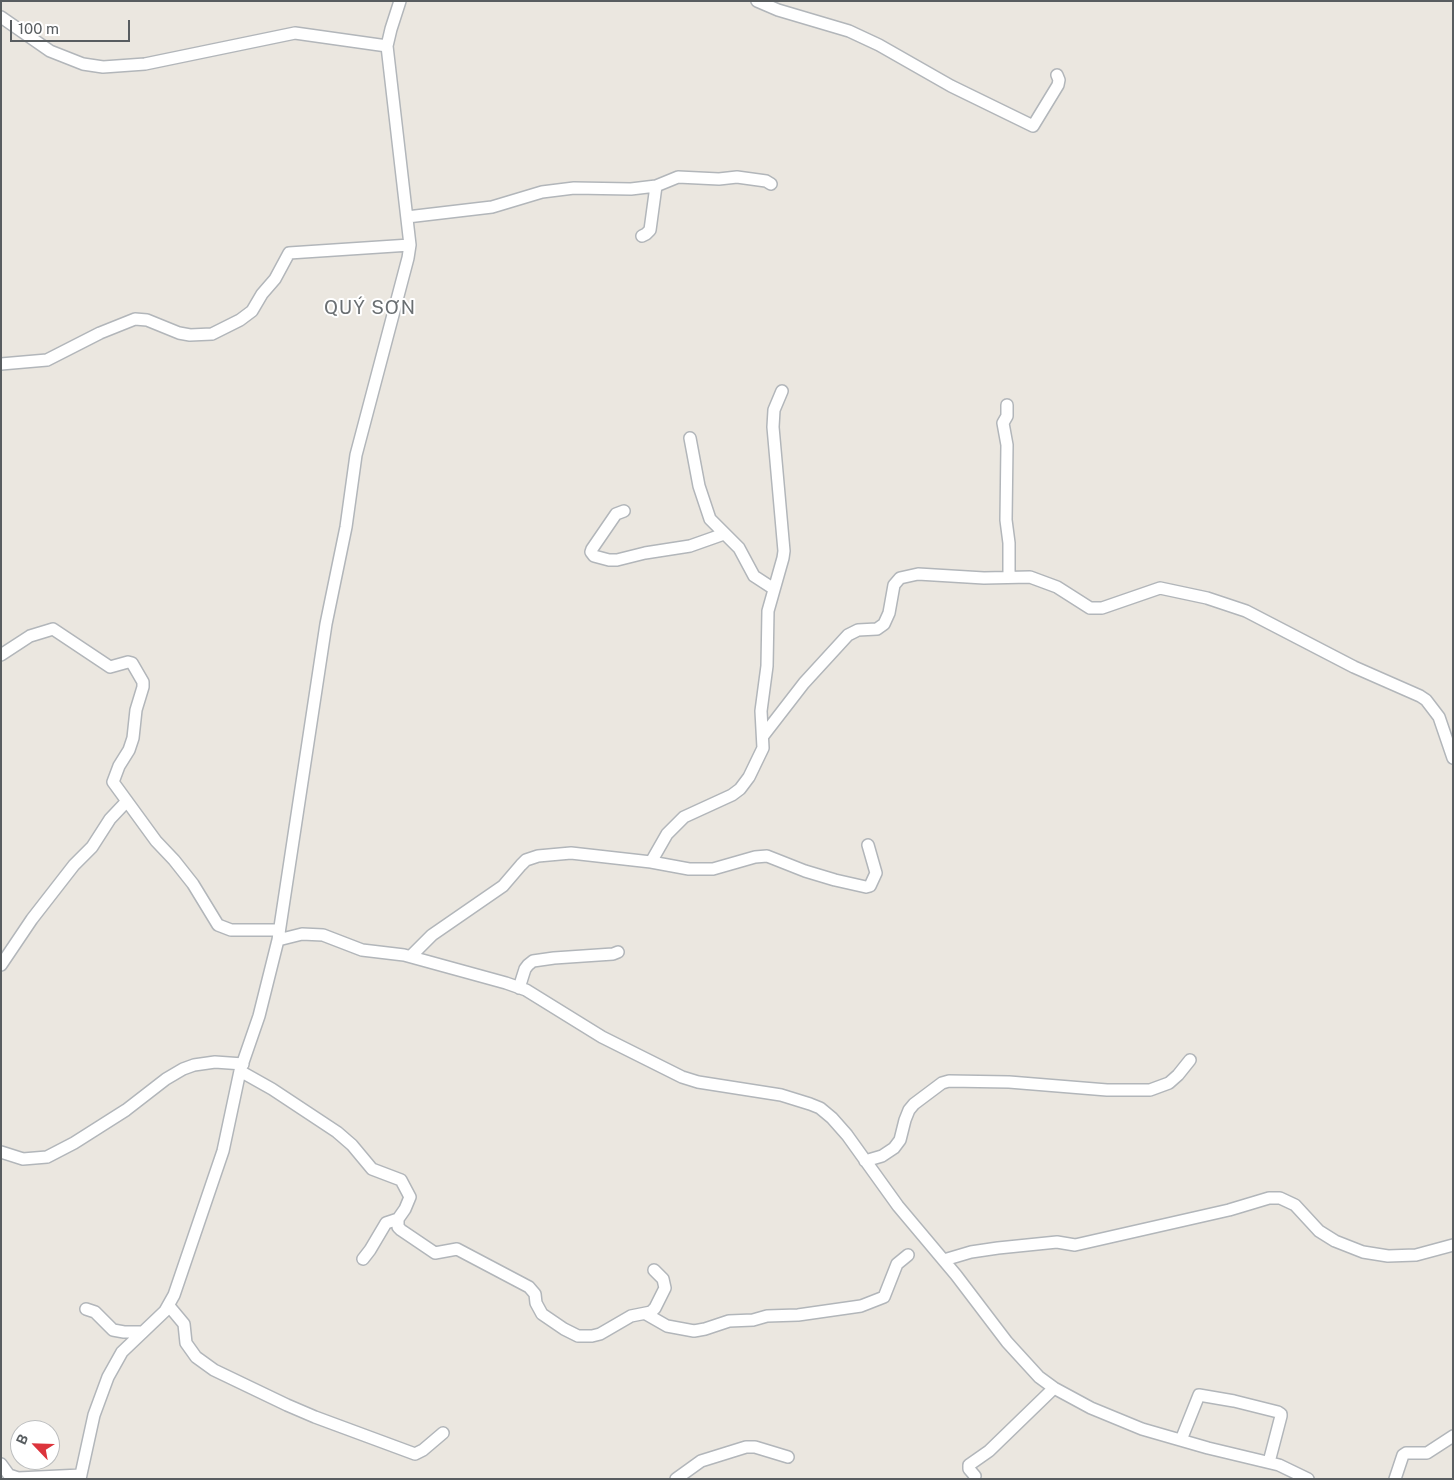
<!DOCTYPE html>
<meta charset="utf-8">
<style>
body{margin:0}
#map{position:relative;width:1454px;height:1480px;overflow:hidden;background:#ebe7e0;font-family:"Public Sans",sans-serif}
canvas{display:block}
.frame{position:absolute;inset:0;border:2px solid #585d60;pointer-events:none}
.north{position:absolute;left:10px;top:1420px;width:50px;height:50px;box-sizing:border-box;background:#fff;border:1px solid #bcbebf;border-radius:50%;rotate:294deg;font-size:14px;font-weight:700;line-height:20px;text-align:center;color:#585d60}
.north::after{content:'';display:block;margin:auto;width:18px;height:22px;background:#dc343c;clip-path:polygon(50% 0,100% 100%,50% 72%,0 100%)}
.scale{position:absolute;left:10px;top:20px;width:120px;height:22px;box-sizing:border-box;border:2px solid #585d60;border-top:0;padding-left:6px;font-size:15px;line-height:18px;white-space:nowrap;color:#585d60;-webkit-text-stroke:4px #fff;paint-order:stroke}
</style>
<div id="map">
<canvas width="1454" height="1480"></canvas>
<div class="frame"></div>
<div class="north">B</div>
<div class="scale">100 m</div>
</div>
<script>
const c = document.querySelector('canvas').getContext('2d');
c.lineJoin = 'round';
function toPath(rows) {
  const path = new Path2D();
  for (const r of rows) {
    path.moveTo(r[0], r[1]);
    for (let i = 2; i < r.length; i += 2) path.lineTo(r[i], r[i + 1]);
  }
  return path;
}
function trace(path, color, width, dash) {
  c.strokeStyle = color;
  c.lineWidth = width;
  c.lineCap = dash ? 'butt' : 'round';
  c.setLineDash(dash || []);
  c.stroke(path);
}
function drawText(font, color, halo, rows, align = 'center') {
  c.font = font + ' "Public Sans",sans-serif';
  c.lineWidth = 4;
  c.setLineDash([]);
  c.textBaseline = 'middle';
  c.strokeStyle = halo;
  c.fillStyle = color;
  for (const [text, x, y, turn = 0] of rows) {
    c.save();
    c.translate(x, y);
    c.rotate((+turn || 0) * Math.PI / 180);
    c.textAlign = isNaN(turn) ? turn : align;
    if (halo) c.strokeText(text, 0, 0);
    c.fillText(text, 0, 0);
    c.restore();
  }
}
const minor = toPath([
 [757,1,778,10,849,31,879,45,951,86,1033,126,1058,85,1059,80,1057,75],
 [1,17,50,51,83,64,103,67,145,64,295,33,387,46],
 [407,217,492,207,542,192,574,188,631,189,656,186,678,177,719,179,737,177,766,181,771,184],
 [642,236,646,234,650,230,656,186],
 [1,364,47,360,100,333,135,319,147,320,179,333,190,335,212,334,240,320,252,311,262,294,275,279,289,253,410,245],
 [1007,405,1007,416,1003,423,1007,445,1006,520,1009,543,1009,577],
 [690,438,699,486,710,519,739,548,754,576,774,589],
 [624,511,616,514,592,549,591,552,594,556,609,560,617,560,645,553,690,546,724,534],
 [1,655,30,636,53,629,110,667,128,662,132,663,143,682,143,687,136,710,133,738,129,750,119,766,113,782,156,841,174,860,193,884,218,925,231,930,279,930],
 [763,736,804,683,848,635,858,630,877,629,884,624,889,613,894,585,900,578,918,574,984,578,1030,577,1057,587,1090,608,1102,608,1160,588,1207,598,1246,611,1354,667,1420,696,1426,700,1439,717,1453,758],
 [651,862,667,834,684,817,732,795,740,789,749,777,763,748,761,711,767,666,768,611,783,558,784,551,773,427,774,410,782,391],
 [278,940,302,934,323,935,362,950,404,955,506,983,526,990,602,1037,682,1077,698,1082,781,1095,810,1104,820,1108,832,1118,847,1135,898,1206,956,1275,1007,1342,1039,1377,1054,1388,1091,1408,1142,1429,1208,1448,1279,1465,1308,1479],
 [411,956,432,935,503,886,521,865,526,860,538,856,571,853,651,862,689,869,713,869,755,857,767,856,805,871,835,880,866,887,870,886,876,873,868,845],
 [1,965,32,919,74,865,92,847,110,819,127,801],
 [519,988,525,969,528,965,533,961,554,958,613,954,618,952],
 [240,1071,272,1089,337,1132,352,1145,372,1169,401,1180,410,1197,405,1209,398,1219,398,1227,401,1230,435,1253,457,1249,529,1287,535,1294,536,1303,542,1314,564,1329,578,1336,592,1336,600,1334,631,1316,651,1312,655,1308,665,1288,663,1279,654,1270],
 [1,1152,23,1159,47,1157,74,1143,126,1110,166,1079,183,1069,194,1065,215,1062,243,1064],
 [865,1161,882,1156,894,1148,900,1140,905,1120,909,1110,914,1104,942,1083,949,1081,1009,1082,1107,1090,1150,1090,1169,1083,1178,1075,1190,1060],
 [363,1259,370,1250,386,1223,398,1219],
 [944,1260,971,1252,998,1248,1057,1242,1075,1245,1229,1210,1269,1198,1280,1198,1295,1205,1319,1231,1335,1241,1363,1252,1388,1256,1416,1255,1453,1245],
 [169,1306,184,1324,186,1343,196,1357,214,1370,287,1405,315,1417,415,1454,423,1450,443,1433],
 [86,1309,95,1312,113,1330,124,1332,143,1332],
 [646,1314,667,1326,694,1331,705,1329,729,1321,753,1320,767,1316,798,1315,861,1306,884,1297,897,1264,908,1255],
 [1181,1440,1199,1395,1234,1401,1278,1412,1281,1414,1281,1416,1269,1462],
 [1,1464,9,1475,18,1478,81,1475],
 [975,1476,969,1469,969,1465,989,1451,1054,1388],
 [80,1479,94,1415,108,1377,122,1352,165,1311,174,1295,223,1151,240,1071,259,1016,278,940,326,624,346,527,356,455,408,258,410,245,387,46,391,29,400,1],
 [676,1479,701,1461,746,1447,755,1447,788,1457],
 [1395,1479,1403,1455,1406,1453,1427,1453,1453,1436]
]);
trace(minor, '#b2b6ba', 14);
trace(minor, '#fff', 11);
c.letterSpacing = '1px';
drawText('19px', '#6a6f72', '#fff', [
 ["QUÝ SƠN",370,308]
]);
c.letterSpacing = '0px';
</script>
